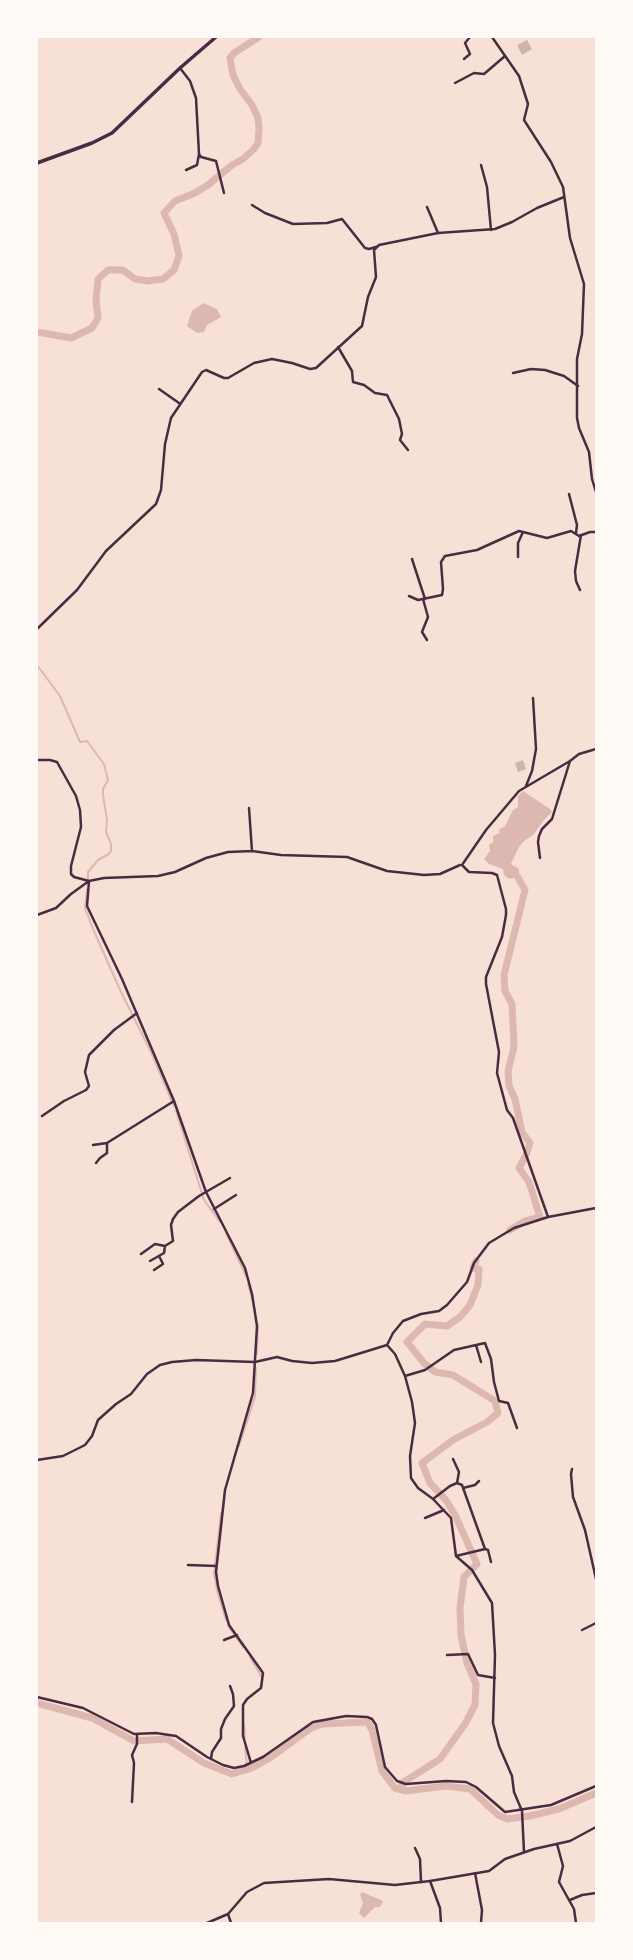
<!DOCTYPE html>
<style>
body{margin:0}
#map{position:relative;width:633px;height:1960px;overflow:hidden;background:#f7e1d7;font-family:Quicksand,sans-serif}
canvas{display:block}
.frame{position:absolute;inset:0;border:38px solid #fffaf5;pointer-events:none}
</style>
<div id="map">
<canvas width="633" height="1960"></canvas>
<div class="frame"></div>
</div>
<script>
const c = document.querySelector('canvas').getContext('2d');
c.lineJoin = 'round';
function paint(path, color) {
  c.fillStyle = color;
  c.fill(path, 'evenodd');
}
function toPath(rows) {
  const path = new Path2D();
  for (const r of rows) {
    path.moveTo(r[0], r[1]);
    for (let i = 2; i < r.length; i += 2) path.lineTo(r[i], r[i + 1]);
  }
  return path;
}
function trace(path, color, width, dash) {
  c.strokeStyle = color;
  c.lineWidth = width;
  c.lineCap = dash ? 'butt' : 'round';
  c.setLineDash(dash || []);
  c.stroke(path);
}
paint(toPath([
 [203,303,217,309,221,317,207,325,204,332,197,333,187,326,192,311],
 [523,791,550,809,552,812,544,820,533,835,524,841,519,847,511,864,519,869,519,874,514,878,509,879,504,875,503,869,489,864,484,859,490,851,489,845,493,842,493,836,500,833,499,830,505,826,513,810,518,807,518,796],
 [362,1892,383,1901,380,1907,375,1907,364,1918,359,1913,363,1903,360,1895]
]), '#dcb8b0');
trace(toPath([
 [37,665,60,696,80,742,87,741,104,764,108,780,103,789,103,795,107,820,106,832,111,844,111,851,109,854,98,860,88,872,88,880],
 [87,889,85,908,93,929,121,992,150,1050,174,1106],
 [176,1111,204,1200,220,1222],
 [226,1233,246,1276],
 [248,1284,252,1299],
 [257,1354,258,1325],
 [239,1446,255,1397,256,1368],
 [221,1513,214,1574,218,1594,226,1620],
 [228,1626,243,1647],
 [250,1657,261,1676],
 [244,1723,245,1738],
 [245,1748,247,1765,252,1768]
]), '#dcb8b0', 2);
trace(toPath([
 [37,332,71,338,92,328,98,318,96,300,98,279,108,270,123,270,135,279,148,281,163,279,174,270,179,256,174,234,164,213,175,201,195,193,208,185,232,165,243,159,254,149,258,143,259,129,258,118,252,105,240,89,233,75,230,58,234,53,259,37],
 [510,1230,525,1221,540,1217,529,1182,519,1168,526,1155,530,1143,522,1132,515,1099,509,1086,508,1071,514,1047,512,1004,505,991,504,975,525,890,517,876],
 [37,1703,92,1718,134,1741,167,1739,204,1763,232,1774,252,1768,270,1758,311,1728,323,1724,365,1722,368,1723,372,1730,382,1771,395,1788,406,1791,446,1786,470,1789,498,1815,507,1819,530,1816,559,1809,596,1793],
 [402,1790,402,1783,440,1759,465,1724,475,1705,476,1684,467,1663,461,1635,460,1608,464,1577,477,1564,456,1517,446,1500,430,1483,422,1463,453,1440,487,1422,498,1413,495,1401,453,1375,435,1372,424,1363,407,1342,425,1324,447,1326,460,1317,470,1305,478,1285,479,1269,473,1268,476,1261]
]), '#dcb8b0', 7);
paint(toPath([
 [527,40,532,49,522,55,517,45],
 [523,760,526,769,518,772,515,763]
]), '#ccb4b1');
trace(toPath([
 [464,59,470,54,465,43,470,37],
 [180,68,190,81,196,98,199,154,201,157,216,161,224,193],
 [455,83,474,73,484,74,505,56],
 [481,165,487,187,491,230],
 [186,170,197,165,199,154],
 [252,205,265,213,293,224,327,223,342,219,365,248,369,249,376,247],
 [427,207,438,233],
 [338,347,352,371,353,382,364,385,375,393,387,395,399,419,402,434,400,440,408,450],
 [513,373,531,369,545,370,564,376,578,386],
 [159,389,179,403],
 [569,494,577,525,576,533],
 [518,557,518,543,523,532],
 [412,559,425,599],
 [580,590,576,581,575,571,581,535],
 [409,596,418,600,442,595,443,589,441,562,445,556,477,550,519,531,547,538,571,531,579,536,590,532,596,532],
 [423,599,428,617,422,632,427,640],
 [596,749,579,754,570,761,519,791,486,830,462,865,469,872,492,873,497,875,506,909,506,915,502,937,486,977,486,984,499,1052,497,1073,507,1110,513,1118,548,1217,596,1208],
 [526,786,532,771,536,749,533,698],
 [249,808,252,851],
 [540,858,538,842,539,836,542,829,552,819,570,761],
 [89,881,104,878,158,876,175,872,206,858,228,852,252,851,281,855,347,857,387,871,424,875,440,874,460,865],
 [42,1116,64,1101,86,1090,89,1086,85,1072,89,1055,114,1030,137,1013],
 [93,1145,107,1143,174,1101],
 [96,1163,100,1158,107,1153,107,1143],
 [214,1209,236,1195],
 [141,1254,155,1244,165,1246],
 [150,1261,164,1253,165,1246,173,1241,171,1225,173,1219,178,1212,199,1196,230,1178],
 [154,1270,163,1264,159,1256],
 [476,1345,481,1362],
 [255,1362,277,1357,292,1361,312,1363,335,1361,387,1345],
 [405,1376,425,1370,454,1350,485,1343,491,1359,494,1382,499,1401,508,1403,517,1428],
 [453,1459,459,1472,457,1483],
 [572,1469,571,1474,573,1497,585,1530,596,1579],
 [463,1488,475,1485,479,1481],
 [433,1499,450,1486,457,1483,462,1485,485,1549,488,1550,491,1562],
 [425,1518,444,1510],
 [456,1556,485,1549],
 [188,1565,216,1566],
 [582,1630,596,1623],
 [224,1640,237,1635],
 [447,1655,468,1654,478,1675,495,1678],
 [211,1759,212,1752,221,1738,221,1729,225,1719,234,1706,233,1694,230,1686],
 [132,1802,134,1763,132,1755,137,1744,137,1735],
 [557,1844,563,1866,559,1882,574,1909,576,1923],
 [415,1848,420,1859,421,1882],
 [524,1852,522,1811,514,1792,512,1776,499,1746,493,1723,495,1655,492,1603,472,1570,456,1556,451,1518,433,1499,418,1488,411,1478,410,1456,415,1423,412,1402,405,1376,395,1354,387,1345,393,1333,403,1321,421,1314,439,1311,447,1305,467,1282,474,1263,489,1243,514,1228,548,1217],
 [475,1873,482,1910,481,1923],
 [430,1881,440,1908,441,1923],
 [570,1900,582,1895,596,1893],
 [228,1914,231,1923]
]), '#4a2c40', 2.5);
trace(toPath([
 [492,37,519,76,528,104,524,120,551,162,563,187,570,238,584,284,582,334,577,359,577,418,579,428,589,452,592,479,596,492],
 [37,629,77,590,106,551,156,504,161,490,165,444,171,418,202,372,206,370,224,378,228,378,254,363,272,359,292,363,310,369,316,368,362,326,368,297,376,277,374,250,379,245,438,233,495,229,512,222,537,208,564,197],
 [37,760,50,760,57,762,76,796,80,810,81,827,71,866,71,874,74,877,89,881],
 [89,881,87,906,122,979,174,1101,206,1192,245,1268,252,1294,257,1326,253,1393,225,1490,216,1572,218,1586,229,1625,263,1673,261,1688,247,1699,243,1705,243,1736,251,1763],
 [37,915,56,908,71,894,89,881],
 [37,1460,63,1456,85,1445,92,1436,98,1420,116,1404,131,1394,147,1374,160,1365,172,1362,196,1360,255,1362],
 [37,1697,83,1708,134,1734,156,1733,176,1736,207,1757,223,1765,234,1768,244,1766,263,1757,313,1722,346,1716,367,1717,372,1719,376,1725,385,1767,397,1781,406,1784,446,1781,466,1782,476,1787,505,1812,551,1805,596,1786],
 [207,1923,228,1914,247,1892,264,1883,329,1879,395,1885,430,1881,489,1871,505,1859,534,1849,570,1841,596,1827]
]), '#4a2c40', 2.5);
trace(toPath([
 [37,163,92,143,112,133,180,68,216,37]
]), '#4a2c40', 3.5);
</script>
